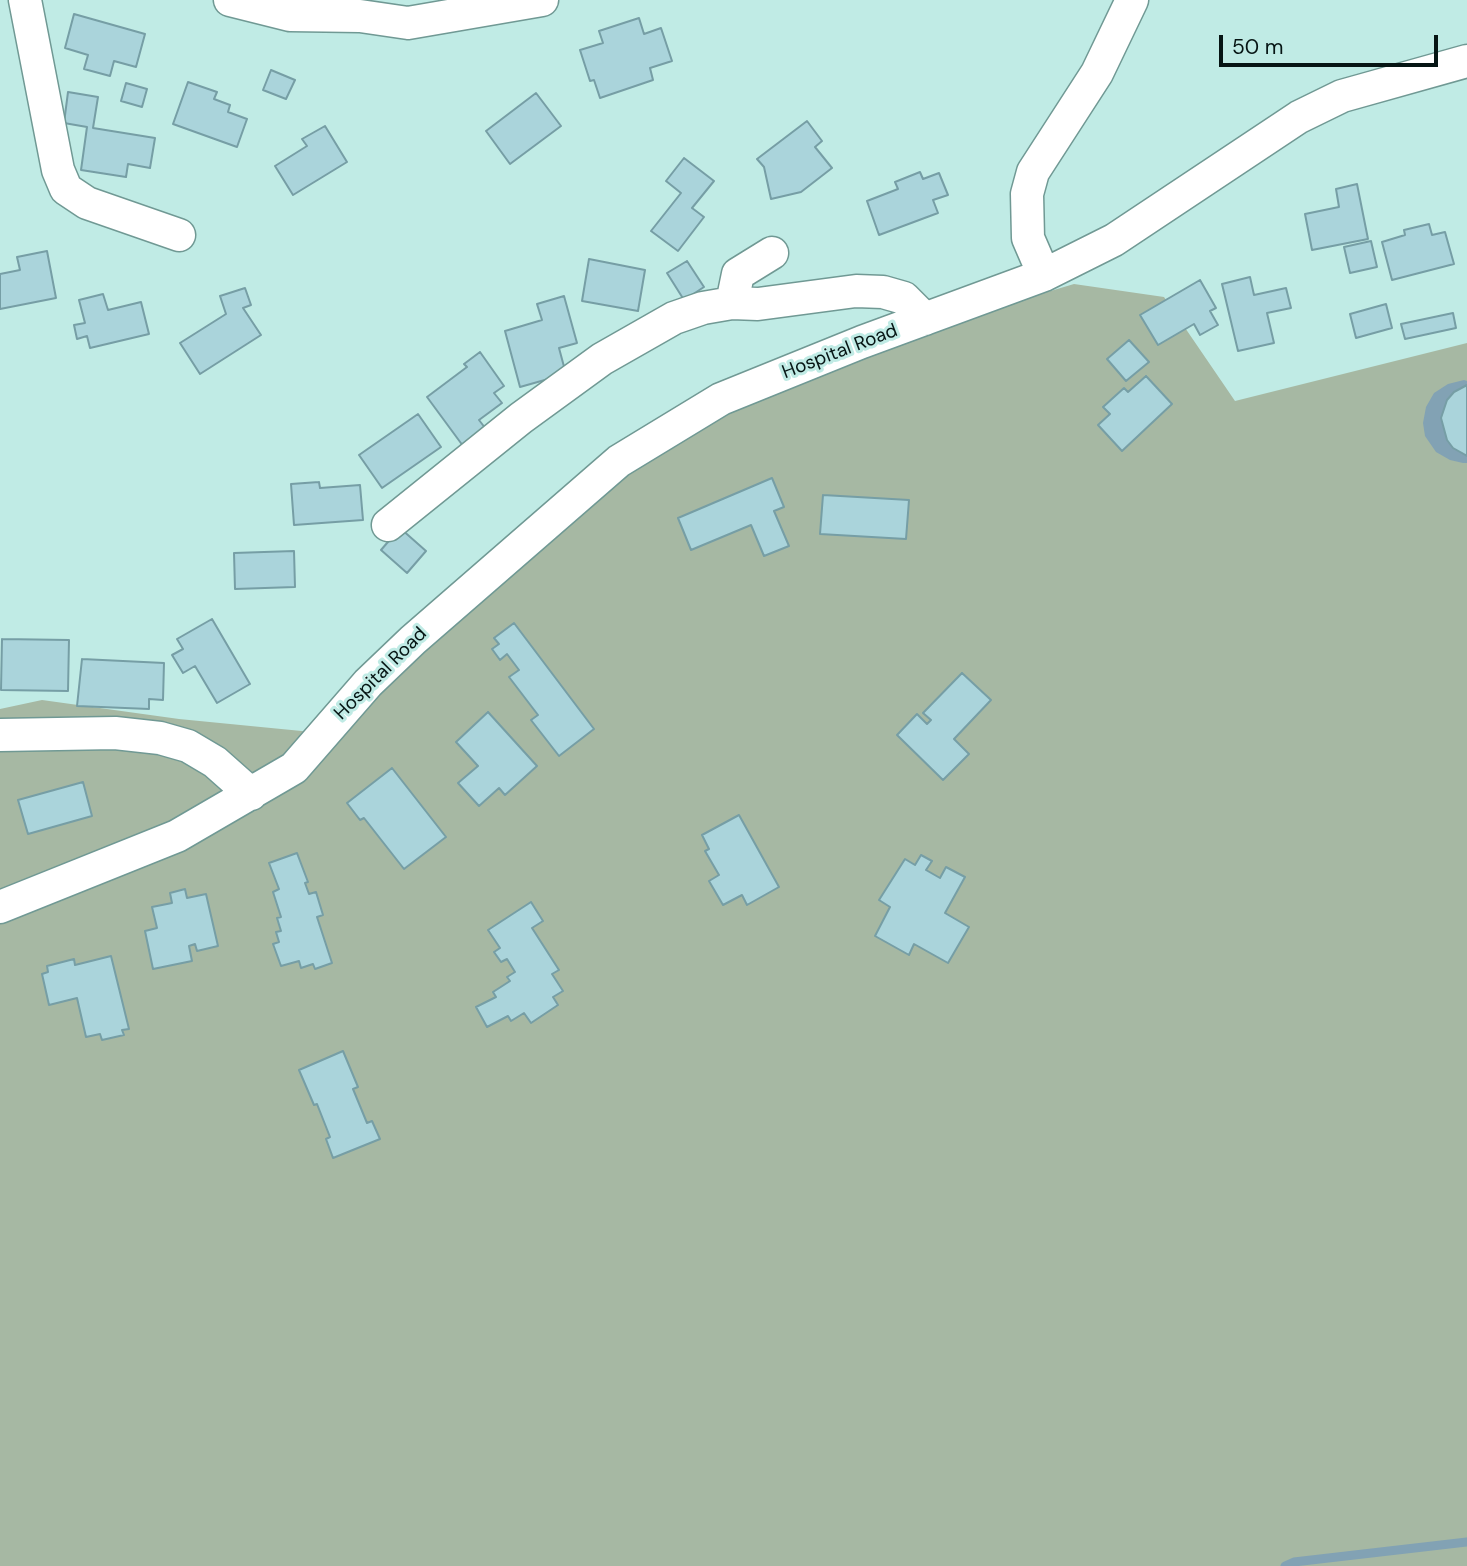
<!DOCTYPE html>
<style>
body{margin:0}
#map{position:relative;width:1467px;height:1566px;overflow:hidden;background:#c0ebe5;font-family:"DM Sans",sans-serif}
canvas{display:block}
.scale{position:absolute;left:1219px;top:35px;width:219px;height:32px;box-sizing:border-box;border:4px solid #061514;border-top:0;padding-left:9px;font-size:21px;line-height:24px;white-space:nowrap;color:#061514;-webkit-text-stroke:5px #c0ebe5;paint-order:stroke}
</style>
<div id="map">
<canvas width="1467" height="1566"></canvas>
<div class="scale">50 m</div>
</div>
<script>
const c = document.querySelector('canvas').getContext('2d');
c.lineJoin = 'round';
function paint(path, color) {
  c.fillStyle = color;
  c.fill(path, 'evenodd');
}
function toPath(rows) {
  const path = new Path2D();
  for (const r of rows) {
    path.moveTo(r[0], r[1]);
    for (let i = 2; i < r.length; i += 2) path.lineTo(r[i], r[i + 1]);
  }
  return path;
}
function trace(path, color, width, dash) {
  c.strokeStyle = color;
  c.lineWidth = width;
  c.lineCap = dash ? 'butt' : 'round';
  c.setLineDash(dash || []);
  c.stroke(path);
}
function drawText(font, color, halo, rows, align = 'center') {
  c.font = font + ' "DM Sans",sans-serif';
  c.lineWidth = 6;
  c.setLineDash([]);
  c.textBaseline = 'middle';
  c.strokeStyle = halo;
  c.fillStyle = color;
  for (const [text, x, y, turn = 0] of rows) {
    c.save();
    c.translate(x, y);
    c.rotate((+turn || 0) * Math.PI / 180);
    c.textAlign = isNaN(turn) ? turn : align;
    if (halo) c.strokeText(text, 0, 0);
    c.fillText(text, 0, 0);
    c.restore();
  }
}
paint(toPath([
 [1074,284,1164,297,1235,401,1467,343,1467,1566,0,1566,0,709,42,700,179,719,322,733,468,588,759,378]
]), '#a6b8a3');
paint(toPath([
 [1464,380,1467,381,1467,463,1463,463,1450,460,1436,452,1425,436,1423,423,1426,407,1434,393,1448,384]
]), '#82a2b4');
trace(toPath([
 [1285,1566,1294,1562,1467,1542]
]), '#82a2b4', 9);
const building = toPath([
 [74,14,145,34,136,67,114,61,110,76,84,69,88,55,65,48,74,14],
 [639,18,644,34,661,28,672,61,650,68,653,80,600,98,594,80,590,81,580,50,603,43,599,31,639,18],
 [271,70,295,80,286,99,263,90,271,70],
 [188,82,217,92,214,99,230,105,228,112,247,119,237,147,173,124,188,82],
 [126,83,147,89,142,107,121,101,126,83],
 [68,92,98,97,93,128,155,138,150,168,128,164,126,177,81,170,87,127,64,123,68,92],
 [536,93,561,126,510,164,486,131,536,93],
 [807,121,822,141,815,147,832,168,801,192,771,199,764,167,757,159,807,121],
 [325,126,347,162,293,195,275,166,307,146,302,139,325,126],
 [684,158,714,181,692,208,704,217,678,251,651,231,681,193,666,181,684,158],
 [920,172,923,179,939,173,948,195,933,200,938,213,879,235,867,201,898,189,895,182,920,172],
 [1357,184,1368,239,1312,250,1305,214,1339,207,1336,189,1357,184],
 [1429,224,1432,235,1445,232,1454,264,1392,280,1382,242,1405,235,1404,230,1429,224],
 [1371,241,1377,267,1350,273,1344,247,1371,241],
 [47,251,56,298,0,309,0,274,20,270,17,257,47,251],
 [589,259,645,270,638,311,582,301,589,259],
 [687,261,704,287,684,300,667,273,687,261],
 [1250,277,1254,295,1286,288,1291,308,1267,313,1274,343,1238,351,1222,284,1250,277],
 [1200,280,1216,308,1210,311,1218,325,1200,335,1194,324,1158,345,1140,315,1200,280],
 [245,288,251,305,243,308,261,335,200,374,180,343,226,314,220,296,245,288],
 [103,294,108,310,141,302,149,334,90,348,87,336,77,339,74,325,85,323,79,300,103,294],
 [564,296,577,343,559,348,566,374,520,387,505,331,542,320,537,304,564,296],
 [1386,304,1392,328,1356,338,1350,314,1386,304],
 [1453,313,1456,328,1405,339,1401,324,1453,313],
 [1129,340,1149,362,1126,381,1107,359,1129,340],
 [480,352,504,386,494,393,502,403,479,420,489,433,466,450,427,397,467,367,464,364,480,352],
 [1146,376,1172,404,1122,451,1098,425,1110,414,1103,407,1124,388,1128,392,1146,376],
 [1467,385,1467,456,1453,448,1447,440,1441,418,1447,400,1454,392,1467,385],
 [418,414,441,447,382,488,359,455,418,414],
 [772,478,784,507,774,511,789,546,764,556,751,525,691,550,678,518,772,478],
 [319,482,320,488,360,485,363,520,294,525,291,484,319,482],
 [823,495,909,500,906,539,820,534,823,495],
 [400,528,426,551,407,573,381,550,400,528],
 [294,551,295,587,235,589,234,553,294,551],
 [212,619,250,684,217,703,195,666,183,673,172,655,183,649,177,639,212,619],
 [514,623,594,729,559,756,531,720,538,715,509,677,519,670,507,654,500,660,492,649,499,644,494,638,514,623],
 [2,639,69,640,68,691,1,690,2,639],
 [82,659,164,663,163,700,149,699,149,709,77,706,82,659],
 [962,673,991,700,954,739,969,754,943,780,897,735,917,714,927,724,931,720,923,713,962,673],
 [488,712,537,766,505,795,499,788,479,806,458,783,478,766,456,742,488,712],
 [392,768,446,837,404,869,364,818,360,820,347,803,392,768],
 [83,782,92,816,28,834,18,800,83,782],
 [739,815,779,887,747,905,742,895,723,905,709,881,719,875,705,851,709,849,702,835,739,815],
 [297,853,308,882,305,883,309,894,316,892,323,915,317,917,332,963,315,969,313,964,301,968,299,961,281,966,273,944,279,942,276,932,281,931,277,918,281,917,273,892,279,889,269,863,297,853],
 [921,855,932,861,926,870,940,878,946,867,965,877,945,913,969,927,948,963,914,944,909,955,875,936,890,907,879,900,905,859,915,865,921,855],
 [185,889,187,898,206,894,218,946,197,951,195,944,189,946,192,961,153,969,145,931,157,928,152,907,172,903,170,893,185,889],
 [531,902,543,921,532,928,559,970,552,974,563,991,553,997,558,1005,531,1023,524,1013,511,1021,508,1016,487,1027,476,1007,496,997,493,992,510,981,507,977,515,972,507,959,501,962,494,952,500,948,488,930,531,902],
 [111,956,129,1029,122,1030,124,1035,102,1040,100,1034,86,1037,77,998,49,1005,42,974,48,972,47,966,74,959,75,965,111,956],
 [343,1051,358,1087,353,1089,367,1123,372,1121,380,1139,333,1158,326,1139,330,1137,317,1104,314,1105,299,1070,343,1051]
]);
paint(building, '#aad4db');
trace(building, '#769ea5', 2);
const minor = toPath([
 [25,0,58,170,66,189,87,203,179,235],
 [230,0,290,15,360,16,408,23,542,0],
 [1044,275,1028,238,1027,194,1033,172,1097,73,1132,0],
 [732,303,738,274,772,253],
 [388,525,521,418,602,359,674,318,703,308,732,303,758,304,856,291,883,292,904,298,925,319],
 [0,735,115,733,160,738,188,746,215,762,251,794],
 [0,907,177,836,294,768,368,683,413,640,619,461,721,399,862,342,1044,275,1114,240,1299,117,1342,96,1467,61]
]);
trace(minor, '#709994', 35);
trace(minor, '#fff', 32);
drawText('19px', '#061514', '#c0ebe5', [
 ["Hospital Road",840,352,-21],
 ["Hospital Road",381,674,-45]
]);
</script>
